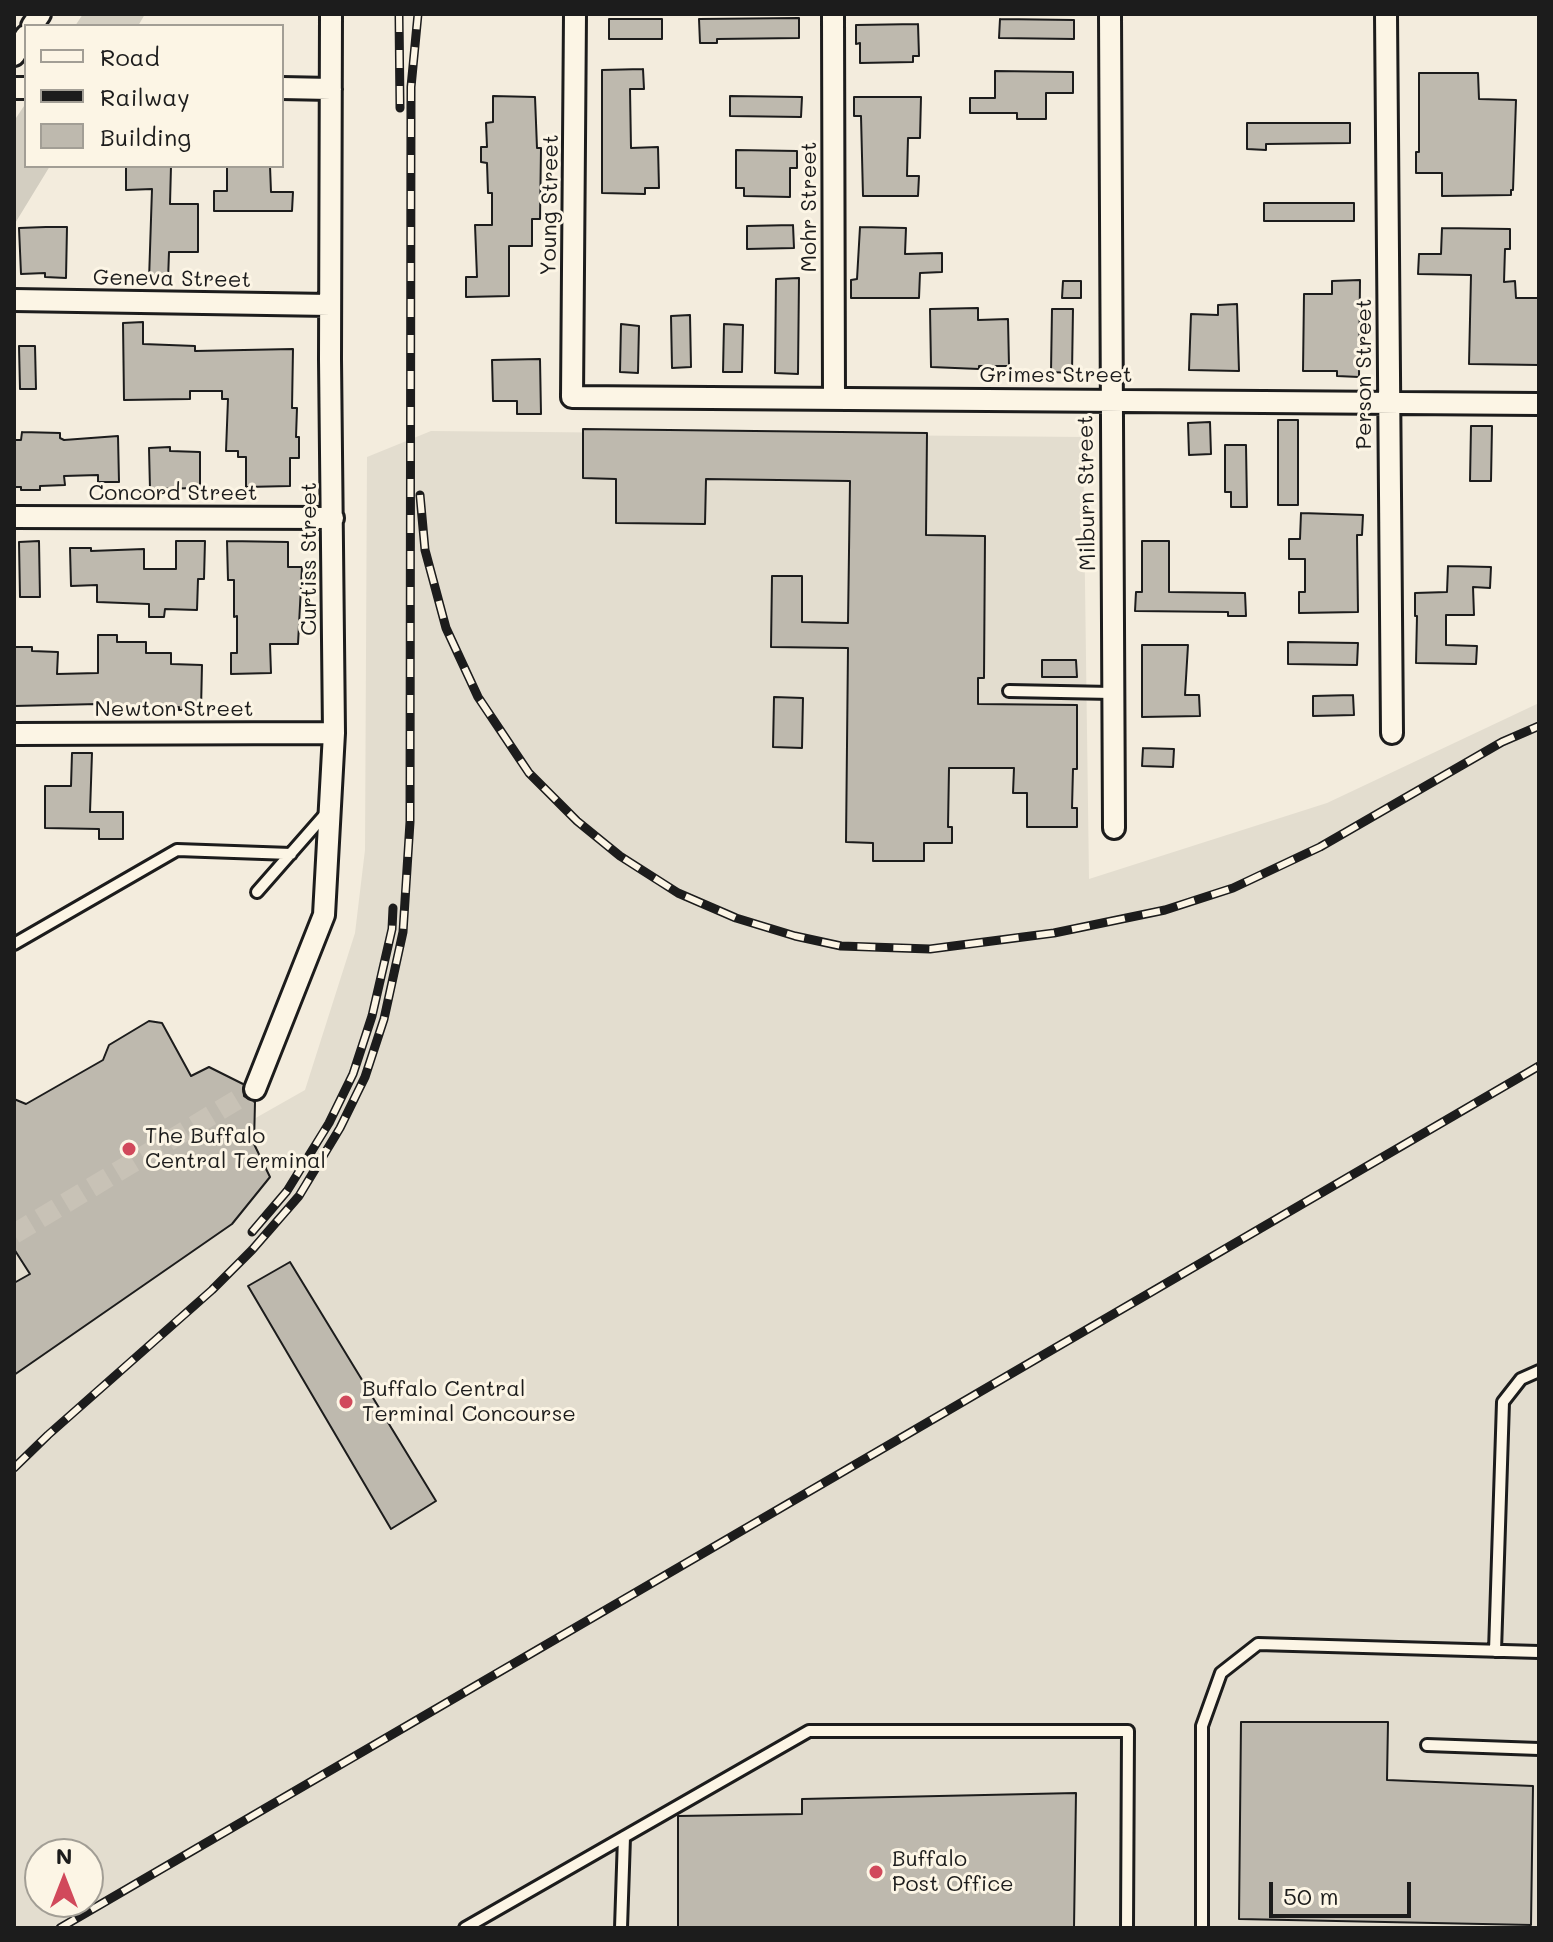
<!DOCTYPE html>
<style>
body{margin:0}
#map{position:relative;width:1553px;height:1942px;overflow:hidden;background:#f3ecdd;font-family:Mali,sans-serif}
canvas{display:block}
.frame{position:absolute;inset:0;border:16px solid #1c1c1c;pointer-events:none}
.legend{position:absolute;left:24px;top:24px;width:260px;height:144px;box-sizing:border-box;background:#fcf5e5;border:2px solid #a29e95;margin:0;padding:10px 14px;list-style:none;font-size:24px;color:#1c1c1c}
.legend li{display:flex;align-items:center;gap:16px;height:40px}
.legend b{width:40px;border:2px solid #a29e95}
.north{position:absolute;left:24px;top:1838px;width:80px;height:80px;box-sizing:border-box;background:#fcf5e5;border:2px solid #a29e95;border-radius:50%;rotate:0deg;font-size:22px;font-weight:700;line-height:32px;text-align:center;color:#1c1c1c}
.north::after{content:'';display:block;margin:auto;width:28px;height:36px;background:#d1495b;clip-path:polygon(50% 0,100% 100%,50% 72%,0 100%)}
.scale{position:absolute;left:1269px;top:1882px;width:142px;height:36px;box-sizing:border-box;border:4px solid #1c1c1c;border-top:0;padding-left:10px;font-size:24px;line-height:28px;white-space:nowrap;color:#1c1c1c;-webkit-text-stroke:6px #fcf5e5;paint-order:stroke}
</style>
<div id="map">
<canvas width="1553" height="1942"></canvas>
<div class="frame"></div>
<ul class="legend">
<li><b style="height:10px;background:#fcf5e5"></b>Road</li>
<li><b style="height:10px;background:#1c1c1c"></b>Railway</li>
<li><b style="height:22px;background:#beb9ae"></b>Building</li>
</ul>
<div class="north">N</div>
<div class="scale">50 m</div>
</div>
<script>
const c = document.querySelector('canvas').getContext('2d');
c.lineJoin = 'round';
function paint(path, color) {
  c.fillStyle = color;
  c.fill(path, 'evenodd');
}
function toPath(rows) {
  const path = new Path2D();
  for (const r of rows) {
    path.moveTo(r[0], r[1]);
    for (let i = 2; i < r.length; i += 2) path.lineTo(r[i], r[i + 1]);
  }
  return path;
}
function trace(path, color, width, dash) {
  c.strokeStyle = color;
  c.lineWidth = width;
  c.lineCap = dash ? 'butt' : 'round';
  c.setLineDash(dash || []);
  c.stroke(path);
}
function drawText(font, color, halo, rows, align = 'center') {
  c.font = font + ' Mali,sans-serif';
  c.lineWidth = 6;
  c.setLineDash([]);
  c.textBaseline = 'middle';
  c.strokeStyle = halo;
  c.fillStyle = color;
  for (const [text, x, y, turn = 0] of rows) {
    c.save();
    c.translate(x, y);
    c.rotate((+turn || 0) * Math.PI / 180);
    c.textAlign = isNaN(turn) ? turn : align;
    if (halo) c.strokeText(text, 0, 0);
    c.fillText(text, 0, 0);
    c.restore();
  }
}
paint(toPath([
 [431,431,1083,437,1089,879,1327,803,1539,703,1539,1928,14,1928,14,1255,305,1090,355,933,365,850,367,457],
 [40,1854,88,1854,88,1902,40,1902]
]), '#e3ddcf');
paint(toPath([
 [83,14,145,14,138,26,75,26],
 [26,103,26,166,50,166,14,225,14,121]
]), '#d3cec1');
const building = toPath([
 [799,18,799,38,717,39,717,43,700,43,699,19,799,18],
 [609,19,662,19,662,39,609,39,609,19],
 [1000,19,1074,20,1074,39,999,38,1000,19],
 [918,24,919,56,913,56,913,62,860,63,860,43,856,44,856,25,918,24],
 [643,69,644,89,630,89,631,148,658,147,659,188,645,188,645,194,602,193,602,70,643,69],
 [995,71,1073,72,1073,93,1046,93,1046,119,1017,119,1017,113,970,113,970,98,995,98,995,71],
 [1419,73,1478,73,1479,99,1516,100,1513,190,1511,190,1511,195,1442,196,1442,173,1416,173,1416,152,1419,152,1419,73],
 [493,96,535,97,537,148,541,148,540,219,532,219,532,246,509,246,509,296,466,297,466,277,477,277,475,225,492,225,492,193,488,193,487,163,481,162,481,147,487,147,486,123,493,122,493,96],
 [730,96,802,97,801,117,730,116,730,96],
 [854,97,921,97,920,138,908,138,907,176,919,176,918,196,863,196,861,116,854,116,854,97],
 [1247,123,1350,123,1350,143,1266,144,1266,150,1247,149,1247,123],
 [736,150,797,151,797,168,790,168,790,197,744,196,744,188,736,188,736,150],
 [126,166,171,166,170,204,198,204,198,252,169,252,168,281,149,280,152,189,126,190,126,166],
 [227,166,270,166,271,192,293,192,292,211,214,211,214,191,227,191,227,166],
 [1264,203,1354,203,1354,221,1264,221,1264,203],
 [793,225,794,248,747,249,747,226,793,225],
 [46,227,67,227,66,278,45,277,45,273,21,274,19,228,46,227],
 [860,227,906,228,905,254,942,253,942,272,920,273,919,298,851,298,851,280,857,279,860,227],
 [1442,228,1510,229,1510,249,1505,249,1504,282,1515,281,1516,298,1538,298,1539,365,1469,364,1471,275,1418,274,1419,254,1441,254,1442,228],
 [799,278,798,374,775,373,776,279,799,278],
 [1360,280,1359,377,1337,376,1337,371,1303,371,1304,294,1332,294,1332,281,1360,280],
 [1063,281,1081,281,1081,298,1062,298,1063,281],
 [1237,304,1239,371,1189,370,1191,314,1218,315,1218,305,1237,304],
 [978,308,978,320,1008,319,1009,366,979,366,979,369,931,367,930,309,978,308],
 [1052,309,1073,309,1072,373,1051,372,1052,309],
 [690,315,691,367,672,368,671,316,690,315],
 [143,322,143,344,195,346,195,351,293,349,292,408,297,408,296,437,299,437,299,458,290,458,290,486,246,487,246,457,238,457,238,451,226,451,228,399,222,399,222,391,190,391,190,399,124,400,123,323,143,322],
 [621,324,639,326,638,373,620,372,621,324],
 [724,324,743,325,742,372,723,372,724,324],
 [19,346,35,346,36,389,20,389,19,346],
 [540,359,541,414,517,414,517,401,493,401,492,360,540,359],
 [1278,420,1298,420,1298,505,1278,505,1278,420],
 [1210,422,1211,454,1189,455,1188,423,1210,422],
 [1471,426,1492,426,1491,481,1470,481,1471,426],
 [583,429,927,433,926,535,985,536,984,678,978,678,978,704,1077,705,1077,769,1073,769,1072,808,1077,808,1077,827,1027,827,1027,793,1013,793,1014,768,949,768,948,827,952,827,952,843,924,843,924,861,873,861,873,843,846,842,848,648,771,647,772,576,802,576,802,622,848,623,850,481,706,479,705,524,616,523,616,479,583,478,583,429],
 [22,432,60,433,60,438,64,440,118,436,119,482,98,482,98,475,64,476,65,485,40,486,40,490,21,490,21,487,14,487,14,440,21,440,22,432],
 [1225,445,1246,445,1247,507,1231,507,1231,492,1225,492,1225,445],
 [170,447,170,451,200,452,200,488,150,489,149,448,170,447],
 [1301,513,1363,515,1362,535,1357,535,1358,612,1299,613,1299,592,1305,592,1305,559,1289,559,1289,539,1300,539,1301,513],
 [39,541,40,597,20,597,19,542,39,541],
 [176,541,205,541,204,579,198,579,197,610,165,609,164,617,149,617,149,604,97,602,97,585,71,586,70,548,91,548,91,551,144,549,144,569,176,569,176,541],
 [227,541,288,542,288,567,302,567,298,644,270,644,271,673,231,674,231,653,237,653,237,616,234,617,234,580,228,580,227,541],
 [1142,541,1169,541,1169,592,1245,593,1246,616,1228,616,1228,612,1135,611,1136,592,1142,592,1142,541],
 [1448,566,1491,567,1490,588,1473,587,1474,615,1446,615,1446,645,1477,646,1476,664,1416,663,1417,616,1415,616,1415,593,1447,592,1448,566],
 [98,635,117,635,117,642,146,642,146,653,171,653,171,664,202,665,201,710,179,710,179,707,98,708,98,704,14,706,14,647,32,647,32,651,58,652,57,674,98,673,98,635],
 [1288,642,1358,643,1357,665,1288,664,1288,642],
 [1142,645,1188,645,1185,695,1199,695,1200,716,1142,717,1142,645],
 [1042,660,1076,660,1077,677,1042,677,1042,660],
 [1353,695,1354,715,1313,716,1313,696,1353,695],
 [774,697,803,698,802,748,773,747,774,697],
 [1143,748,1174,749,1173,767,1142,766,1143,748],
 [72,753,92,753,90,812,123,812,123,839,99,839,99,829,45,828,45,786,71,786,72,753],
 [149,1021,162,1023,191,1076,209,1067,243,1084,244,1096,255,1102,254,1144,270,1177,232,1224,14,1375,14,1283,30,1274,14,1249,14,1099,26,1104,103,1060,109,1045,149,1021],
 [290,1262,436,1501,391,1529,248,1286,290,1262],
 [1241,1722,1388,1722,1387,1780,1533,1786,1531,1925,1239,1919,1241,1722],
 [1076,1793,1074,1928,678,1928,678,1816,802,1814,802,1799,1076,1793]
]);
paint(building, '#beb9ae');
trace(building, '#1c1c1c', 2);
trace(toPath([
 [14,1234,255,1089]
]), '#c8c2b6', 20, [20, 10]);
const service = toPath([
 [1009,691,1112,693],
 [257,892,328,811],
 [14,944,177,850,291,854],
 [1495,1651,1503,1402,1521,1379,1539,1371],
 [1427,1745,1539,1749],
 [465,1928,809,1731,1128,1731,1127,1928],
 [621,1928,624,1837],
 [1202,1928,1202,1726,1221,1673,1258,1644,1539,1652]
]);
const minor = toPath([
 [575,14,572,397,1539,404],
 [833,14,834,399],
 [1110,14,1114,828],
 [1386,14,1392,733],
 [32,26,40,14],
 [14,55,26,36],
 [14,88,26,88],
 [282,88,331,89],
 [14,300,330,305],
 [14,517,333,518],
 [14,734,334,733],
 [255,1089,324,915,334,733,330,359,331,14]
]);
trace(service, '#1c1c1c', 16);
trace(minor, '#1c1c1c', 26);
trace(service, '#fcf5e5', 10);
trace(minor, '#fcf5e5', 20);
const rail = toPath([
 [399,14,400,108],
 [420,495,425,550,446,628,478,697,529,773,577,821,620,856,678,893,736,918,795,936,841,946,930,949,1054,933,1165,910,1233,888,1320,847,1502,742,1539,726],
 [252,1232,287,1191,329,1123,353,1074,372,1016,392,929,393,908],
 [14,1468,48,1435,212,1290,252,1250,299,1196,340,1128,365,1077,384,1019,403,932,410,822,411,87,418,14],
 [60,1928,1539,1066]
]);
trace(rail, '#1c1c1c', 9);
trace(rail, '#fcf5e5', 6, [18]);
for (const [x, y, r, color] of [
 [129,1149,8,"#d1495b"],
 [346,1402,8,"#d1495b"],
 [876,1872,8,"#d1495b"]
]) {
  const dot = new Path2D();
  dot.arc(x, y, r, 0, 2 * Math.PI);
  c.fillStyle = color;
  c.fill(dot);
  trace(dot, '#fcf5e5', 3);
}
drawText('22px', '#1c1c1c', '#fcf5e5', [
 ["Young Street",550,205,-89],
 ["Mohr Street",809,207,-90],
 ["Geneva Street",172,279,1],
 ["Person Street",1364,374,-90],
 ["Grimes Street",1056,375],
 ["Concord Street",173,493],
 ["Milburn Street",1087,493,-91],
 ["Curtiss Street",309,559,-90],
 ["Newton Street",174,709]
]);
drawText('22px', '#1c1c1c', '#fcf5e5', [
 ["The Buffalo",145,1136],
 ["Central Terminal",145,1161],
 ["Buffalo Central",362,1389],
 ["Terminal Concourse",362,1414],
 ["Buffalo",892,1859],
 ["Post Office",892,1884]
], 'left');
</script>
